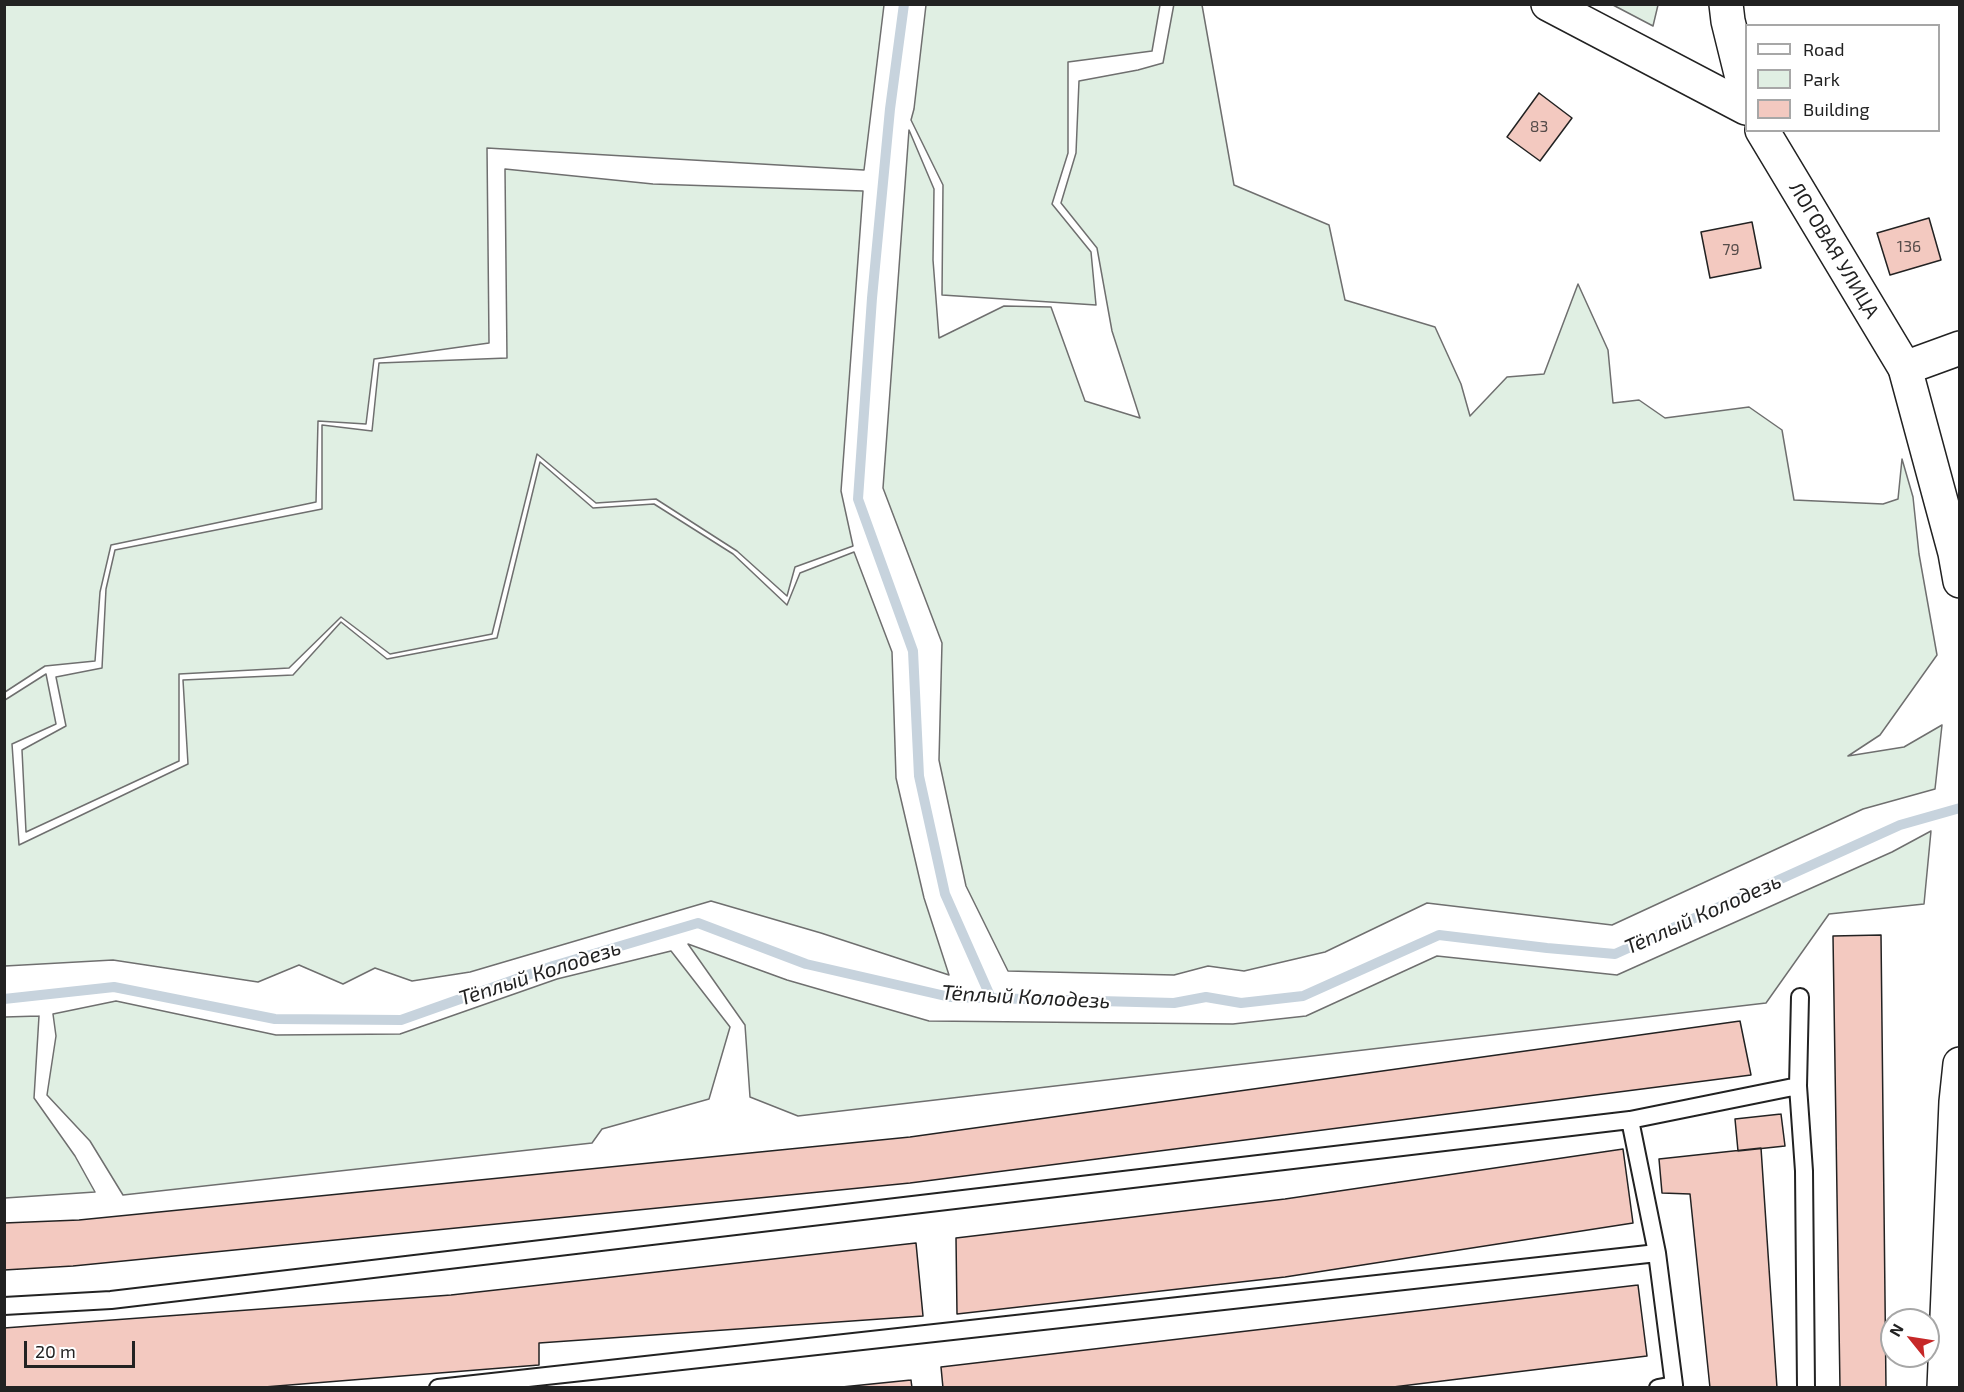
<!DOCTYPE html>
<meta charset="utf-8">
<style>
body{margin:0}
#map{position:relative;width:1964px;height:1392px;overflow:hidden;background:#fff;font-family:"Exo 2",sans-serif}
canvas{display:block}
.frame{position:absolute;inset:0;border:6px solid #222;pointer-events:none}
.legend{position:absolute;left:1745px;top:24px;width:195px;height:108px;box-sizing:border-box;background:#fff;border:2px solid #a7a7a7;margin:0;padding:8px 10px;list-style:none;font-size:18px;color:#222}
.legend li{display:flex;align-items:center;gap:12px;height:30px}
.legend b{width:30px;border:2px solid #a7a7a7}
.north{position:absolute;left:1880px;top:1308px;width:60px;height:60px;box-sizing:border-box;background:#fff;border:2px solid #a7a7a7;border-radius:50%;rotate:300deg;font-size:16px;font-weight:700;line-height:24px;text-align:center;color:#222}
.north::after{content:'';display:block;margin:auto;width:21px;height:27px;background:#c62828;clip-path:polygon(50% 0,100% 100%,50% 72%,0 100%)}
.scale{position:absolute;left:24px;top:1341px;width:111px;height:27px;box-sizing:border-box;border:3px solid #222;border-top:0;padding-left:8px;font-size:18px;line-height:21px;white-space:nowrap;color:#222;-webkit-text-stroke:4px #fff;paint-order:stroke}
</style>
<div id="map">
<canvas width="1964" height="1392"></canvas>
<div class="frame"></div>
<ul class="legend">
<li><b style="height:8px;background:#fff"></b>Road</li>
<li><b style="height:16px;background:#e0efe3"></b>Park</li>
<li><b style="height:16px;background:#f3c9c0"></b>Building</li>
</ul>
<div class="north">N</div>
<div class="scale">20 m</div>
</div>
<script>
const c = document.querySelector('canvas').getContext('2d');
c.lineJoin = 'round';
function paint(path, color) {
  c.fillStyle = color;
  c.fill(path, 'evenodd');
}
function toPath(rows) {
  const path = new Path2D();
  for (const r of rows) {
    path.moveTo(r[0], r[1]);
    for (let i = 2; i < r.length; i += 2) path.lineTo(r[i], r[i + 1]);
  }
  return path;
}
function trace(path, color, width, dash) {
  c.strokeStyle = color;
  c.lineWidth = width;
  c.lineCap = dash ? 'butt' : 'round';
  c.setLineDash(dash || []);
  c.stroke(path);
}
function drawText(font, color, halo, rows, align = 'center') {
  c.font = font + ' "Exo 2",sans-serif';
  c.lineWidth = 4.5;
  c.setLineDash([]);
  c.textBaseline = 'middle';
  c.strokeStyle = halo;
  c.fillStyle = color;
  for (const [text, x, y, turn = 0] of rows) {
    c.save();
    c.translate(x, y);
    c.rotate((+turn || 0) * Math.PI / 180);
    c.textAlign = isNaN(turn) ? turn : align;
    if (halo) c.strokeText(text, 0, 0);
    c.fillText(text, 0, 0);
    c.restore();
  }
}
const green = toPath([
 [5,4,884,4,884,5,864,170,487,148,489,343,374,359,366,424,318,421,316,502,111,545,100,592,95,661,45,666,5,692,5,4],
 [1174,4,1202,5,1234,185,1329,225,1345,300,1435,327,1461,384,1470,416,1507,377,1544,374,1578,284,1608,350,1613,403,1639,400,1665,418,1749,407,1782,430,1794,500,1883,504,1898,499,1902,459,1913,497,1919,554,1937,655,1880,735,1848,756,1904,747,1942,725,1935,789,1863,809,1612,925,1427,903,1325,952,1244,971,1208,966,1174,975,1008,971,966,886,939,760,942,643,883,488,909,130,934,189,933,260,939,338,1004,306,1051,307,1085,401,1140,418,1112,331,1097,248,1061,203,1076,153,1079,81,1138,70,1163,63,1174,4],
 [926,5,1160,5,1152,51,1068,62,1068,153,1052,204,1091,252,1096,305,942,295,943,185,911,120,914,109,926,5],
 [1613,5,1658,5,1653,26,1613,5],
 [505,169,653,184,863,191,841,491,853,546,795,567,787,596,737,551,656,499,596,503,537,454,492,634,390,654,341,617,289,668,179,674,179,761,26,832,22,750,66,726,56,677,102,668,106,589,115,550,322,509,322,425,372,431,379,363,507,358,505,169],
 [540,462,593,508,654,504,733,554,787,605,800,573,854,552,892,652,896,778,924,898,949,975,821,933,711,901,470,972,412,981,375,968,343,984,299,965,258,982,113,960,5,966,5,700,46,674,56,724,12,744,19,845,188,764,183,680,293,675,341,622,387,659,497,638,540,462],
 [1931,831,1924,904,1829,914,1766,1003,798,1116,750,1097,745,1025,688,944,787,980,929,1021,1233,1024,1306,1016,1437,956,1617,975,1892,852,1931,831],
 [671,951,730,1027,709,1099,602,1129,592,1143,123,1195,90,1141,47,1095,56,1036,53,1014,116,1001,276,1035,400,1034,557,979,671,951],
 [39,1016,34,1098,75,1156,95,1192,5,1198,5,1017,39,1016]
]);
paint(green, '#e0efe3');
trace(green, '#6f6f6f', 1.5);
trace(toPath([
 [904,4,890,109,872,298,858,499,913,651,919,776,945,894,991,998],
 [4,999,114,987,275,1019,401,1020,553,966,698,923,806,964,950,997,1174,1003,1206,997,1241,1003,1303,996,1439,935,1547,948,1615,954,1900,825,1960,808]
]), '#c7d3dd', 10);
const building = toPath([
 [1539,93,1572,118,1540,161,1507,137,1539,93],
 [1929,218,1941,260,1890,275,1877,233,1929,218],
 [1752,222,1761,268,1710,278,1701,232,1752,222],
 [1881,935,1886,1388,1840,1388,1833,936,1881,935],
 [1740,1021,1751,1075,910,1183,73,1266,4,1270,4,1223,79,1220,910,1137,1740,1021],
 [1781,1114,1785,1146,1738,1151,1735,1119,1781,1114],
 [1761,1148,1777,1388,1710,1388,1690,1194,1662,1193,1659,1159,1761,1148],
 [1623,1149,1633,1223,1285,1277,957,1314,956,1238,1285,1199,1623,1149],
 [916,1243,923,1316,539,1343,539,1365,252,1388,4,1388,4,1328,451,1295,916,1243],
 [1638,1285,1647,1356,1385,1388,943,1388,941,1367,1638,1285],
 [911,1380,912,1388,832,1388,911,1380]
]);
paint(building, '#f3c9c0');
trace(building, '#222', 1.5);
const service = toPath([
 [1800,997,1798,1086,1804,1171,1806,1388],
 [1630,1120,1657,1253,1674,1385],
 [4,1306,111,1300,1630,1120,1798,1086],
 [438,1388,1657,1253],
 [1658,1388,1674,1385,1674,1388]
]);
const minor = toPath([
 [1548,4,1746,108],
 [1905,368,1960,348]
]);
const tertiary = toPath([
 [1726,4,1728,21,1746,94],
 [1762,130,1905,368,1955,553,1960,581],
 [1944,1388,1956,1102,1960,1064]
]);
trace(service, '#222', 20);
trace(minor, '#222', 36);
trace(tertiary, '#222', 36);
trace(service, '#fff', 16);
trace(minor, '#fff', 33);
trace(tertiary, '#fff', 33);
drawText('16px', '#564c4a', null, [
 ["83",1539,127],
 ["136",1909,247],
 ["79",1731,250]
]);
drawText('20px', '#222', '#fff', [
 ["ЛОГОВАЯ УЛИЦА",1834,250,59]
]);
drawText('italic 21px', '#222', '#fff', [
 ["Тёплый Колодезь",1703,914,-24],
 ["Тёплый Колодезь",540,973,-18],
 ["Тёплый Колодезь",1026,997,3]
]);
</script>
